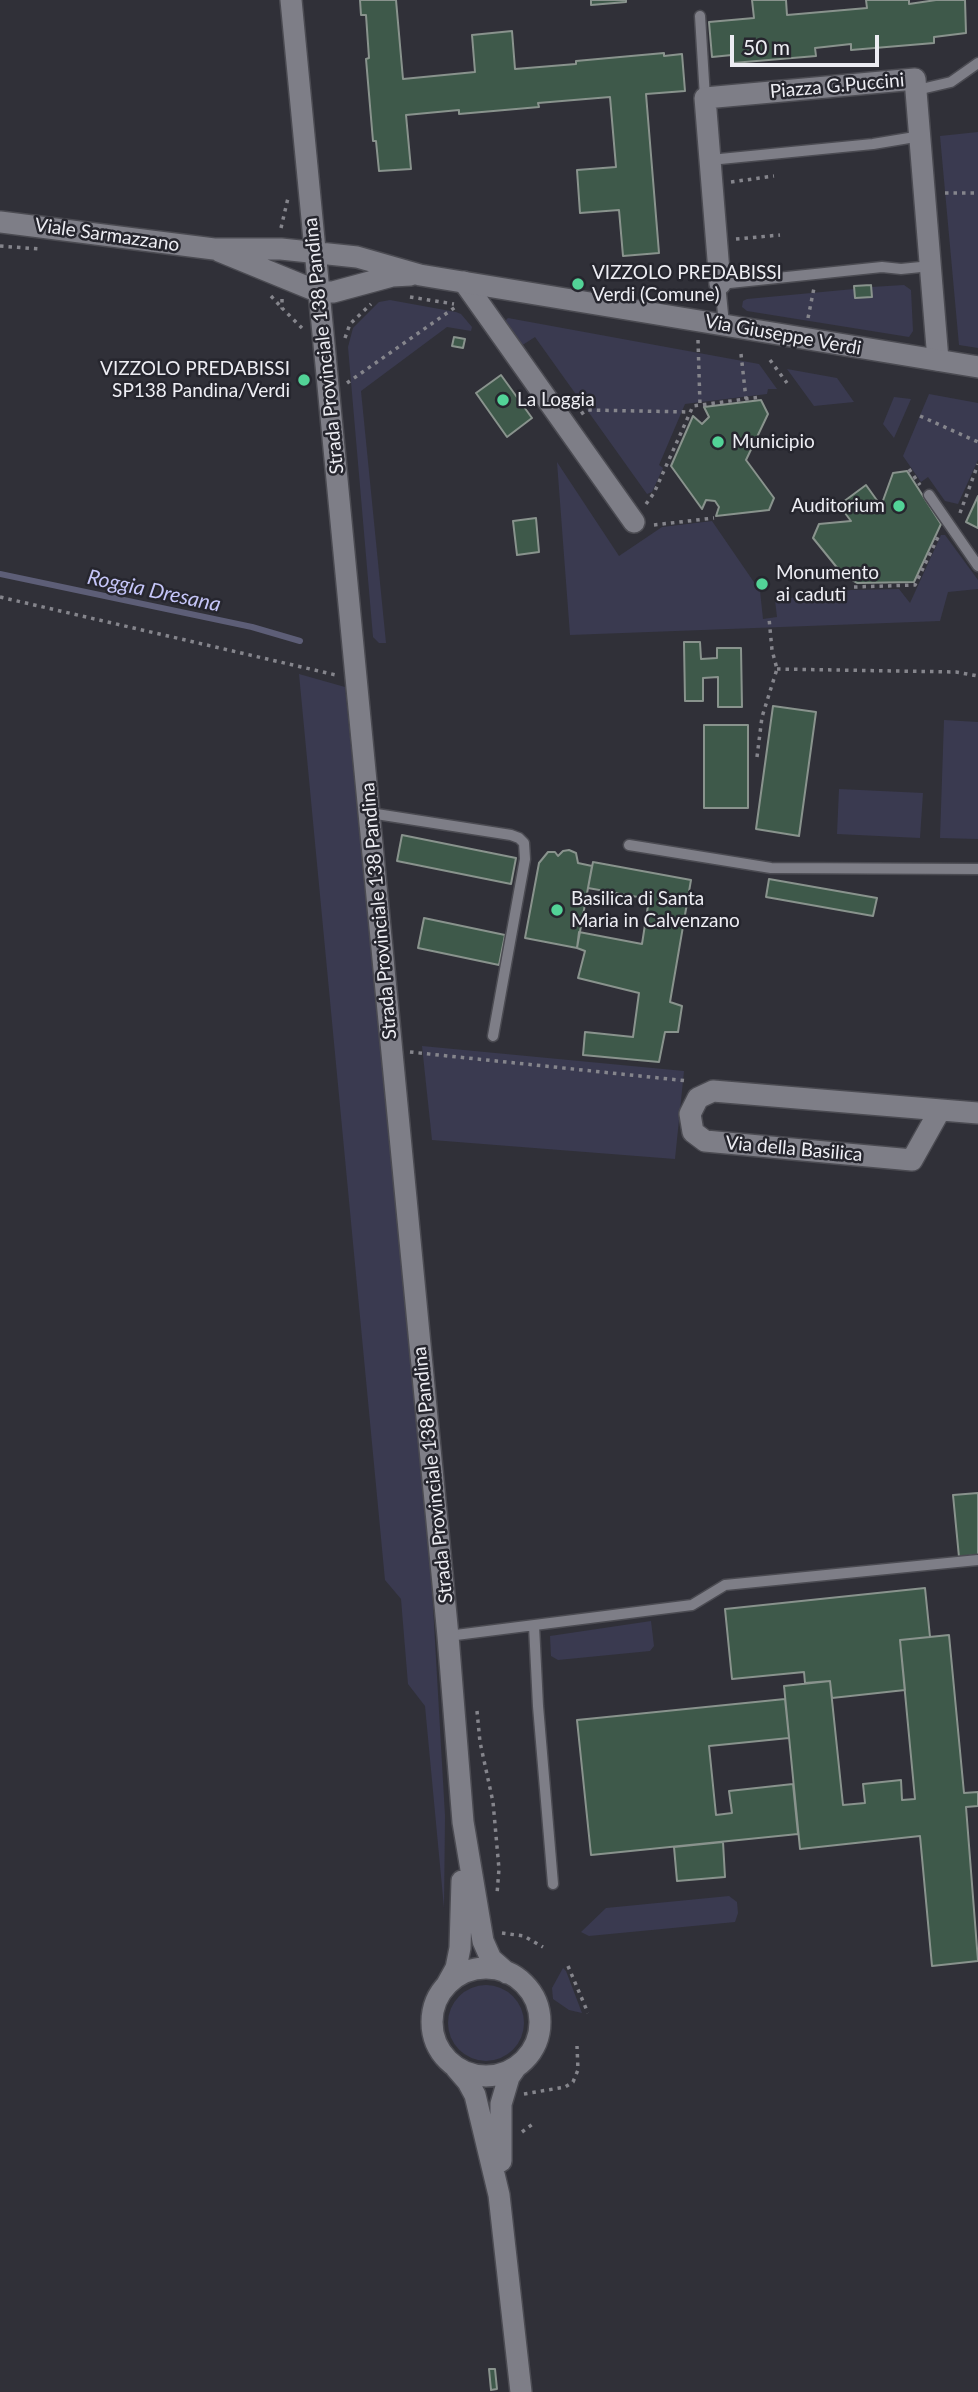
<!DOCTYPE html>
<style>
body{margin:0}
#map{position:relative;width:978px;height:2392px;overflow:hidden;background:#303038;font-family:Lato,sans-serif}
canvas{display:block}
.scale{position:absolute;left:730px;top:35px;width:149px;height:32px;box-sizing:border-box;border:4px solid #ededf3;border-top:0;padding-left:9px;font-size:21px;line-height:24px;white-space:nowrap;color:#ededf3;-webkit-text-stroke:5px #26262e;paint-order:stroke}
</style>
<div id="map">
<canvas width="978" height="2392"></canvas>
<div class="scale">50 m</div>
</div>
<script>
const c = document.querySelector('canvas').getContext('2d');
c.lineJoin = 'round';
function paint(path, color) {
  c.fillStyle = color;
  c.fill(path, 'evenodd');
}
function toPath(rows) {
  const path = new Path2D();
  for (const r of rows) {
    if (r.length === 3) {
      path.moveTo(r[0] + r[2], r[1]);
      path.arc(r[0], r[1], r[2], 0, 2 * Math.PI);
      continue;
    }
    path.moveTo(r[0], r[1]);
    for (let i = 2; i < r.length; i += 2) path.lineTo(r[i], r[i + 1]);
  }
  return path;
}
function trace(path, color, width, dash) {
  c.strokeStyle = color;
  c.lineWidth = width;
  c.lineCap = dash ? 'butt' : 'round';
  c.setLineDash(dash || []);
  c.stroke(path);
}
function drawText(font, color, halo, rows, align = 'center') {
  c.font = font + ' Lato,sans-serif';
  c.lineWidth = 5;
  c.setLineDash([]);
  c.textBaseline = 'middle';
  c.strokeStyle = halo;
  c.fillStyle = color;
  for (const [text, x, y, turn = 0] of rows) {
    c.save();
    c.translate(x, y);
    c.rotate((+turn || 0) * Math.PI / 180);
    c.textAlign = isNaN(turn) ? turn : align;
    if (halo) c.strokeText(text, 0, 0);
    c.fillText(text, 0, 0);
    c.restore();
  }
}
paint(toPath([
 [978,132,978,348,959,345,940,136],
 [904,285,911,290,913,331,909,337,747,311,742,307,743,301,747,299,854,289,855,298,871,297,871,287],
 [390,300,456,312,461,314,472,327,471,331,447,327,361,391,386,643,379,643,373,637,348,347,353,328,379,302],
 [508,318,759,364,777,389,768,389,767,394,685,404,659,465,663,468,652,492,647,494,535,337,521,346,504,322],
 [787,369,837,378,854,402,814,406],
 [929,394,978,403,978,460,958,504,945,501,928,477,921,482,903,456],
 [894,397,911,399,894,438,883,424],
 [557,462,619,556,662,527,712,521,760,591,763,619,777,617,775,600,851,590,899,589,910,603,941,535,945,535,978,580,978,589,948,592,940,621,570,635],
 [299,674,345,687,428,1519,445,1816,444,1908,425,1706,408,1684,401,1599,385,1580],
 [944,720,978,722,978,839,940,838],
 [839,789,923,793,920,838,837,834],
 [422,1046,684,1071,675,1159,432,1140],
 [651,1621,654,1646,650,1651,558,1660,551,1656,550,1636],
 [729,1896,737,1902,738,1913,735,1922,589,1936,581,1932,606,1908],
 [563,1968,566,1971,582,2013,569,2010,553,1999,552,1988],
 [486,2023,38]
]), '#3a3a50');
trace(toPath([
 [0,574,252,627,300,641]
]), '#5d5e77', 6);
const building = toPath([
 [360,0,396,0,403,79,475,72,472,35,512,31,515,69,576,64,576,61,664,53,664,56,682,54,685,91,646,94,659,253,623,256,619,210,580,213,577,170,616,167,610,97,538,103,539,107,459,114,459,110,406,115,411,169,379,171,376,141,373,141,366,59,369,58,366,15,361,15,360,0],
 [591,0,626,0,626,2,591,5,591,0],
 [752,0,786,0,787,15,867,8,866,0,909,0,909,4,936,0,965,0,966,33,934,37,934,43,851,50,851,44,815,48,816,56,733,63,732,55,712,57,709,22,754,18,752,0],
 [871,285,872,297,855,298,854,286,871,285],
 [454,337,465,339,463,348,452,346,454,337],
 [501,375,532,418,507,437,476,393,501,375],
 [761,400,768,414,746,460,774,498,769,510,716,516,719,507,715,501,706,500,702,509,671,466,693,416,702,424,709,417,704,407,761,400],
 [907,471,941,524,914,582,857,583,843,575,813,538,819,524,851,521,839,505,866,485,881,506,893,473,907,471],
 [978,496,978,528,966,522,978,496],
 [536,518,539,552,517,555,513,521,536,518],
 [684,642,700,642,701,659,717,658,717,648,741,648,742,707,718,707,718,677,703,678,703,701,685,701,684,642],
 [773,706,816,712,799,836,756,829,773,706],
 [704,725,748,725,748,808,704,808,704,725],
 [402,835,516,858,511,884,397,861,402,835],
 [569,850,576,853,578,863,592,866,577,948,525,938,539,863,548,852,555,852,558,856,563,851,569,850],
 [593,862,691,880,670,1002,682,1006,678,1032,665,1032,659,1062,583,1055,585,1032,633,1037,639,993,578,978,585,951,577,948,579,932,642,944,649,899,588,888,593,862],
 [769,879,877,898,873,916,766,897,769,879],
 [424,918,505,935,499,965,418,948,424,918],
 [978,1493,978,1555,959,1557,953,1495,978,1493],
 [925,1588,930,1637,900,1640,905,1690,832,1698,830,1681,805,1683,804,1672,732,1679,725,1609,925,1588],
 [949,1635,964,1793,978,1792,978,1806,966,1807,978,1961,932,1966,920,1836,800,1849,784,1686,830,1681,843,1805,865,1803,863,1784,901,1780,902,1800,915,1799,900,1640,949,1635],
 [785,1699,789,1738,709,1746,716,1815,732,1813,729,1791,793,1784,798,1834,591,1855,577,1720,785,1699],
 [723,1842,725,1877,677,1881,674,1847,723,1842],
 [489,2369,495,2369,497,2389,491,2390,489,2369]
]);
paint(building, '#3e594a');
trace(building, '#89938d', 2);
const service = toPath([
 [700,16,705,98],
 [917,90,951,82,978,63],
 [710,160,873,144,921,136],
 [724,324,720,284,882,267,901,269,931,266],
 [929,495,978,566],
 [370,813,511,835,519,838,524,843,525,859,493,1036],
 [629,845,771,868,978,869],
 [534,1626,538,1706,553,1884],
 [448,1636,692,1605,725,1585,978,1560]
]);
const minor = toPath([
 [464,282,634,522],
 [720,284,705,98,915,79,938,360],
 [940,1110,912,1160,705,1141,693,1132,690,1114,698,1098,713,1091,978,1113]
]);
const tertiary = toPath([
 [291,0,448,1636,463,1822,483,1941,491,1959,507,1973],
 [0,222,214,249,281,249,357,257,420,275,978,367],
 [219,251,319,292,333,292,392,276,411,275],
 [486,2022,54],
 [446,1986,456,1968,460,1948,462,1881],
 [456,2068,468,2082,475,2095,499,2195,521,2392],
 [501,2161,501,2104,509,2077,516,2067]
]);
trace(service, '#4b4b52', 13);
trace(minor, '#4b4b52', 24);
trace(tertiary, '#4b4b52', 24);
trace(toPath([
 [731,182,774,176],
 [945,193,978,193],
 [281,228,288,198],
 [736,239,780,235],
 [0,246,40,249],
 [271,296,282,308],
 [410,297,454,304],
 [282,299,282,308,302,328],
 [808,318,814,288],
 [345,338,350,324,371,304],
 [698,340,700,405],
 [741,354,746,399],
 [770,360,787,383],
 [347,383,457,306],
 [581,414,587,410,690,412],
 [920,416,978,442],
 [909,469,920,485],
 [646,504,654,493,693,406,761,397],
 [960,513,978,464],
 [654,525,714,518],
 [854,587,915,585,939,535],
 [0,597,336,675],
 [777,669,956,672,978,676],
 [757,757,762,717,777,669,772,650,769,618],
 [410,1052,688,1081],
 [477,1711,480,1742,493,1802,499,1869,497,1894],
 [502,1933,524,1936,543,1947],
 [568,1966,588,2013],
 [524,2094,565,2087,573,2082,578,2070,577,2046],
 [522,2132,534,2123]
]), '#85858c', 3.5, [3.5, 5]);
trace(service, '#7e7e87', 10);
trace(minor, '#7e7e87', 21);
trace(tertiary, '#7e7e87', 21);
for (const [x, y, r, color] of [
 [578,284,7,"#52d397"],
 [304,380,7,"#52d397"],
 [503,400,7,"#52d397"],
 [718,442,7,"#52d397"],
 [899,506,7,"#52d397"],
 [762,584,7,"#52d397"],
 [557,910,7,"#52d397"]
]) {
  const dot = new Path2D();
  dot.arc(x, y, r, 0, 2 * Math.PI);
  c.fillStyle = color;
  c.fill(dot);
  trace(dot, '#26262e', 2.5);
}
drawText('19px', '#ededf3', '#26262e', [
 ["Piazza G.Puccini",837,86,-5],
 ["Viale Sarmazzano",107,235,8],
 ["Via Giuseppe Verdi",783,335,10],
 ["Strada Provinciale 138 Pandina",324,346,-96],
 ["Strada Provinciale 138 Pandina",379,911,-95],
 ["Via della Basilica",794,1149,5],
 ["Strada Provinciale 138 Pandina",433,1475,-96]
]);
drawText('19px', '#ededf3', '#26262e', [
 ["VIZZOLO PREDABISSI",592,273],
 ["Verdi (Comune)",592,295],
 ["VIZZOLO PREDABISSI",290,369,"right"],
 ["SP138 Pandina/Verdi",290,391,"right"],
 ["La Loggia",517,400],
 ["Municipio",732,442],
 ["Auditorium",885,506,"right"],
 ["Monumento",776,573],
 ["ai caduti",776,595],
 ["Basilica di Santa",571,899],
 ["Maria in Calvenzano",571,921]
], 'left');
drawText('italic 21px', '#c5c5f8', '#26262e', [
 ["Roggia Dresana",154,591,12]
]);
</script>
